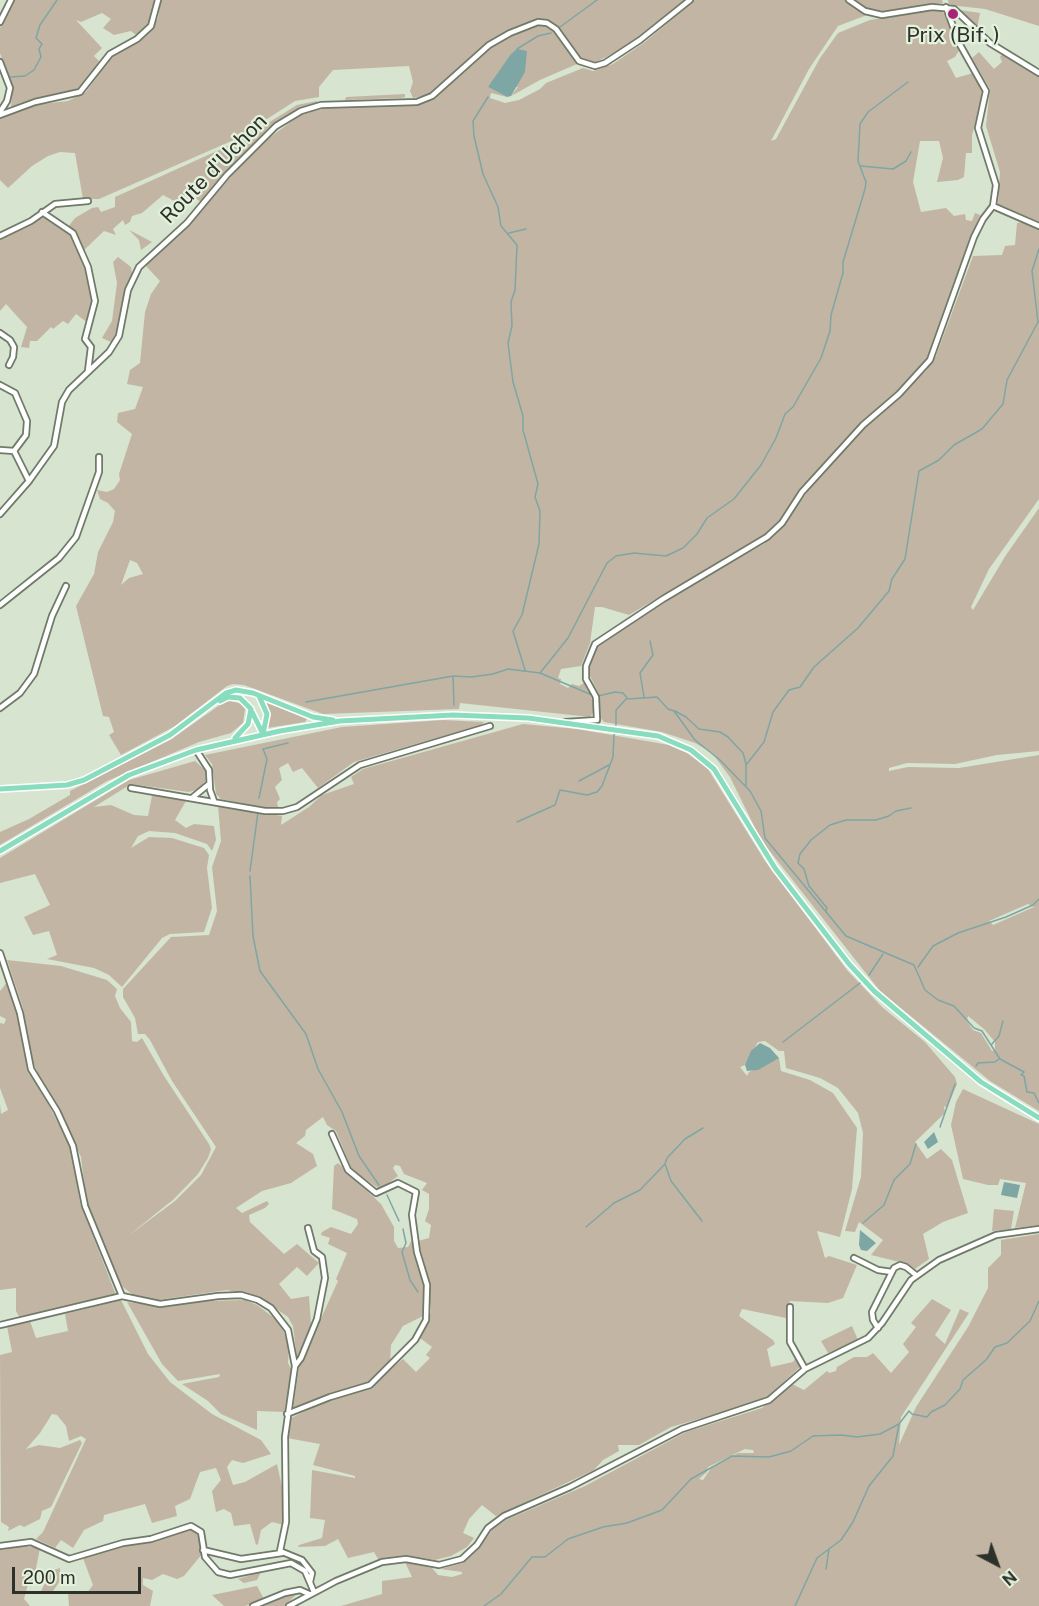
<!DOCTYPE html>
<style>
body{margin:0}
#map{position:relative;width:1039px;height:1606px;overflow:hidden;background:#d7e4d0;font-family:"Public Sans",sans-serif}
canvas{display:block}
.north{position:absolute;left:967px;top:1534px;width:60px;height:60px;-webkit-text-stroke:4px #e4f1dd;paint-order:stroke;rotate:139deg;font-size:16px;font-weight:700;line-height:24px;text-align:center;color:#2c3129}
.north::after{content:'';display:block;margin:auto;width:21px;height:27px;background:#2c3129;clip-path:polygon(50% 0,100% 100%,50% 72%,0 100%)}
.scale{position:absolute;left:12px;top:1567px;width:129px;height:27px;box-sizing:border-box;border:3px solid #2c3129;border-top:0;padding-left:8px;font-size:18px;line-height:21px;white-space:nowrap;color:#2c3129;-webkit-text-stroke:4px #e4f1dd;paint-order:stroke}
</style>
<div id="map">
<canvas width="1039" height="1606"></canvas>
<div class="north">N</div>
<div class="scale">200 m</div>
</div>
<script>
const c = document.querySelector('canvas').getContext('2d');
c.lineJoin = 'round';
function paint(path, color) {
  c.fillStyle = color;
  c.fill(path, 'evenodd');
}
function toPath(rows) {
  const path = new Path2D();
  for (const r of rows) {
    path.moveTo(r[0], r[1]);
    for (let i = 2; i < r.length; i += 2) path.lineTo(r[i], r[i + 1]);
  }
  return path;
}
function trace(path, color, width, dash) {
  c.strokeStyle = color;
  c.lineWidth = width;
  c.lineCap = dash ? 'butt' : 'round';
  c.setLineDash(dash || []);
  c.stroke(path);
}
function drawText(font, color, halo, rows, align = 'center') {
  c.font = font + ' "Public Sans",sans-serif';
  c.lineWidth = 4.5;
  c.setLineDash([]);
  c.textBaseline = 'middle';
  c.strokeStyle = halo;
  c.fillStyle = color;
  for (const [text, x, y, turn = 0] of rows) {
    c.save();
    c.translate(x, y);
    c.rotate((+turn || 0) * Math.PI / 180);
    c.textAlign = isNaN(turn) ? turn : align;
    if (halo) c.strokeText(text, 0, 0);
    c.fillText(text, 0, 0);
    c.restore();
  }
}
paint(toPath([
 [13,0,154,0,152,17,146,28,136,35,131,31,114,35,103,28,111,19,102,13,81,22,76,20,102,48,94,56,99,61,86,84,73,93,37,99,11,109,12,88,0,53,0,28],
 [161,0,684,0,624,48,594,63,584,61,577,55,562,31,548,20,547,25,554,30,577,64,540,80,511,96,518,87,488,87,507,97,491,93,490,98,505,103,519,100,540,89,546,83,583,68,593,71,613,64,645,42,695,0,845,0,867,15,838,26,809,69,771,141,776,139,820,58,838,33,870,20,940,9,947,17,960,49,955,57,947,61,956,78,973,73,982,87,983,97,972,135,972,153,966,153,964,177,958,180,937,182,943,158,939,141,920,141,913,182,921,212,946,208,954,216,965,214,966,220,972,221,975,213,980,215,927,358,918,372,859,425,820,467,799,490,780,520,767,533,629,615,602,607,595,607,590,643,581,666,561,669,558,678,561,679,560,684,568,688,572,684,579,686,584,683,592,699,594,712,590,717,460,703,459,709,323,714,244,685,233,684,227,686,175,726,121,755,109,735,114,732,109,717,103,716,76,606,94,574,98,552,113,522,115,511,108,503,100,499,97,490,107,492,114,489,120,480,119,474,132,434,117,422,118,413,135,409,143,387,127,384,130,370,140,363,145,312,151,294,160,281,145,265,191,222,258,146,303,113,337,106,412,105,430,99,428,95,413,98,410,91,413,82,409,66,333,70,319,87,319,97,295,101,236,139,99,199,83,199,75,153,60,152,48,156,32,166,8,188,0,180,0,119,33,105,68,101,86,92,112,56,148,34,158,18],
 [130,560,137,563,143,574,129,578,121,585],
 [854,0,942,0,943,3,883,11,867,9],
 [948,0,1039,0,1039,26,985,9,949,5],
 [960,10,980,13,977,29,973,26],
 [979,52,994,69,1002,62,1000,57,1003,53,1039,77,1039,222,998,204,1000,172,986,126,990,89,972,58],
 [405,94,405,97,401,98,345,100,346,97],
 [317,101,318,104,302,107,268,128,201,202,195,198,196,194,186,194,178,203,163,195,142,213,132,216,130,222,125,225,123,220,113,229,116,235,104,231,83,251,76,234,68,227,75,218,92,208,98,207,101,212,115,207,115,197,239,141,297,105],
 [43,216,65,229,75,241,87,273,93,306,88,323,76,314,68,324,63,321,53,329,51,327,37,341,30,341,29,348,21,347,27,327,6,304,0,311,0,240],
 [1024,222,1039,229,1039,499,989,569,971,607,973,610,1006,555,1039,508,1039,751,997,755,955,764,907,763,889,768,889,771,908,767,959,768,1039,755,1039,1111,990,1081,880,991,761,840,730,777,712,753,695,743,662,732,604,722,600,717,599,694,588,672,589,663,597,647,603,641,709,574,764,544,779,530,817,479,867,425,926,371,936,356,973,256,1002,255,1005,246,1015,245,1017,223],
 [1028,904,1034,907,993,925,989,921],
 [968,1016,984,1029,995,1042,995,1050,992,1051,981,1033,973,1030,967,1021],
 [129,230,135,233,152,242,141,250,139,240],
 [118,257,131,267,132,273,113,343,102,338,112,321,117,283,113,262],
 [227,700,242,704,245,709,243,723,231,733,199,742,107,781,0,845,0,832,29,819,70,795,70,791,170,740],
 [265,700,307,719,305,722,267,728,269,709],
 [443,720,484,722,481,725,354,762,318,788,302,768,293,772,288,763,279,768,282,780,275,787,280,799,277,802,278,807,266,808,221,799,216,794,212,764,205,755,342,727],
 [523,724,577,729,669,745,687,753,708,769,765,861,847,970,882,1007,925,1042,955,1077,957,1084,947,1108,944,1106,945,1113,915,1142,927,1159,941,1149,952,1160,968,1213,943,1222,923,1234,929,1259,915,1269,908,1264,871,1255,883,1240,859,1222,855,1232,845,1231,861,1177,863,1133,858,1113,838,1088,820,1078,786,1068,784,1051,779,1051,765,1041,758,1042,745,1065,740,1067,747,1076,749,1072,779,1058,781,1071,810,1080,833,1093,857,1128,852,1189,840,1237,817,1231,825,1258,829,1256,857,1265,843,1298,828,1303,790,1301,786,1318,742,1309,739,1316,773,1340,775,1344,767,1349,771,1367,793,1362,796,1357,801,1366,764,1400,671,1427,639,1445,618,1445,619,1451,603,1460,594,1470,496,1516,482,1505,469,1519,463,1533,474,1538,467,1547,451,1556,435,1560,405,1555,378,1559,374,1552,348,1558,338,1539,325,1546,298,1547,299,1545,322,1538,325,1520,310,1518,312,1470,355,1478,355,1476,313,1465,320,1444,287,1438,289,1419,324,1402,368,1387,403,1359,416,1372,430,1358,426,1355,432,1347,420,1338,431,1312,427,1273,418,1241,429,1238,431,1225,425,1221,429,1209,429,1194,422,1190,427,1183,404,1174,400,1166,395,1165,393,1168,398,1176,380,1189,375,1186,352,1170,336,1131,327,1125,323,1117,306,1130,305,1136,296,1143,313,1154,317,1166,291,1183,262,1191,236,1208,242,1213,267,1201,269,1204,265,1208,249,1215,250,1222,284,1254,297,1244,319,1263,307,1276,297,1267,279,1284,291,1299,309,1296,311,1325,297,1359,293,1326,288,1317,261,1298,227,1290,158,1300,133,1295,123,1287,117,1275,86,1201,81,1157,58,1106,43,1085,29,1054,23,1008,7,960,61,966,107,980,117,989,115,996,120,1008,131,1022,132,1041,137,1042,142,1038,164,1076,209,1144,211,1149,208,1158,198,1174,174,1199,128,1236,175,1201,201,1175,216,1147,172,1081,150,1040,145,1034,138,1034,135,1018,123,997,123,989,171,937,209,935,217,911,212,867,221,841,218,806,282,816,281,825,309,807,322,795,354,784,351,777,363,769],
 [195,761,205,770,206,780,200,789,189,792,131,784,94,807,111,805,134,815,148,816,152,796,161,796,186,801,175,820,186,828,194,824,214,826,216,840,212,851,207,844,175,833,149,831,138,836,131,848,149,837,172,838,204,848,209,855,207,868,212,908,204,932,170,934,162,938,122,987,109,975,94,968,47,959,57,955,49,931,33,935,24,917,50,905,35,874,0,883,0,858,129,780],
 [8,981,18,1016,27,1063,72,1150,80,1203,116,1295,20,1318,16,1311,16,1288,0,1290,0,1104,1,1114,8,1110,0,1088,0,1023,4,1024,6,1019,0,1016,0,991],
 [963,1089,1039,1124,1039,1225,1015,1228,1026,1183,1000,1179,998,1185,988,1185,963,1179,951,1125,956,1102],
 [338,1163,381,1204,394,1227,394,1241,398,1248,408,1247,413,1238,423,1275,425,1303,423,1316,403,1326,391,1345,390,1364,383,1372,369,1382,293,1409,299,1367,338,1281,336,1279,347,1253,328,1244,330,1238,321,1235,322,1232,331,1227,351,1234,358,1224,357,1219,332,1209,334,1166],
 [994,1209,1014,1211,1011,1229,992,1231],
 [1039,1234,1039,1606,341,1606,382,1594,382,1581,412,1577,405,1562,432,1568,438,1575,452,1577,462,1574,462,1572,440,1569,463,1563,477,1550,492,1530,506,1520,585,1486,686,1432,762,1408,792,1384,804,1390,827,1371,829,1373,836,1371,837,1367,854,1357,867,1357,873,1353,891,1373,909,1352,903,1344,916,1327,911,1323,932,1299,951,1310,935,1335,945,1344,960,1309,969,1313,901,1417,899,1445,916,1407,968,1327,988,1288,988,1268,1001,1255,1001,1240],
 [745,1449,753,1450,754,1453,738,1453,711,1468,703,1480,699,1479,707,1472,708,1467],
 [121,1300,148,1354,170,1382,212,1414,261,1440,271,1454,243,1463,232,1460,227,1467,233,1485,245,1482,277,1464,282,1487,284,1525,272,1522,261,1530,258,1544,256,1545,250,1524,234,1526,231,1513,224,1509,216,1512,212,1491,221,1480,216,1468,200,1472,190,1499,175,1506,177,1516,152,1523,145,1504,104,1515,103,1521,84,1530,73,1548,61,1540,55,1548,36,1539,43,1532,86,1439,81,1436,69,1441,66,1426,57,1415,52,1414,40,1433,26,1449,39,1445,60,1448,80,1440,82,1443,51,1507,42,1511,40,1519,24,1527,20,1525,8,1531,9,1527,1,1522,0,1355,12,1352,7,1326,30,1321,36,1338,68,1331,65,1314],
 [245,1300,257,1305,281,1323,289,1347,288,1363,291,1369,285,1412,257,1411,257,1430,221,1414,208,1401,182,1384,219,1377,220,1374,178,1381,162,1364,127,1302,166,1307,201,1301],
 [852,1326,858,1340,828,1353,821,1341],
 [186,1528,199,1533,202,1554,184,1576,177,1579,163,1574,152,1580,143,1578,143,1585,153,1591,150,1606,69,1606,68,1593,87,1593,93,1585,83,1558,121,1547,154,1542],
 [23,1546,40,1548,34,1579,28,1584,24,1599,30,1606,0,1606,0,1550],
 [60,1568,60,1581,51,1594,41,1591,51,1571],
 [261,1572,257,1580,244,1583,238,1579],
 [257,1586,264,1599,245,1606,224,1606,212,1595],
 [297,1594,284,1606,259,1606,287,1596]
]), '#c3b5a3');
paint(toPath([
 [517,49,527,51,525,72,511,96,507,97,488,87,511,54],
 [760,1043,770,1048,779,1058,758,1070,747,1071,745,1065,751,1051],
 [934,1132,938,1142,928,1149,924,1142],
 [1004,1182,1020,1185,1017,1198,1001,1195],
 [860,1230,876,1243,867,1251,861,1250,859,1245]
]), '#7ea6a4');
trace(toPath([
 [560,27,597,0],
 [517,49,538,36,551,33],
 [11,77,25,76,34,70,41,57,39,49,42,44,36,38,40,25,57,0],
 [488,97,473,121,474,136,483,174,498,207,501,226,517,245,515,290,511,302,512,326,508,343,513,382,523,416,523,430,538,484,535,497,540,511,539,544,522,615,513,631,525,670],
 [861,166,893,169,906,161,911,152],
 [509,233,526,229],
 [540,673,568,638,607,563,616,556,634,553,666,556,683,548,697,534,707,518,734,499,761,465,776,438,785,414,793,407,821,358,830,331,831,315,843,273,843,262,865,189,866,182,858,161,860,124,868,112,908,82],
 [453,676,454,705],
 [598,696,615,692,623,693,628,699,657,697,668,709,674,711,695,740,720,760,750,791,761,811,765,838,846,936,914,965,925,990,938,1000,954,1006,974,1028,982,1031,1000,1059,1024,1072,1021,1075,1024,1076,1027,1092,1034,1093,1039,1103],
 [644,697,640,673,653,655,650,641],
 [306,702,453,676,471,677,493,674,508,669,540,673,592,695],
 [675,711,686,717,699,729,720,732,728,737,743,753,746,764],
 [616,725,616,710,627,698],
 [579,781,609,765],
 [746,785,746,765,764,742,773,712,789,690,800,687,814,667,858,628,889,591,892,579,905,559,919,471,939,460,954,445,982,429,1003,404,1007,380,1038,322,1032,271,1039,249],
 [259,798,267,759,263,749,288,743],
 [517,822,555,805,560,790,587,795,597,792,602,786,613,757,614,734],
 [250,871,258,812],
 [250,876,253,936,260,971,306,1034,318,1069,342,1112,359,1156,379,1185],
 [826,911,827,908,809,886,804,869,798,863,800,854,811,840,830,825,846,820,876,820,889,816,896,811,911,808],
 [918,967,933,946,958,933,1006,917,1033,905,1039,899],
 [869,975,883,954],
 [783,1042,860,983],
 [992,1044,999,1036,1003,1021],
 [976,1066,978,1063,995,1062,999,1059],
 [940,1127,955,1084],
 [387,1195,399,1221],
 [702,1221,671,1181,665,1164,667,1158,685,1139,703,1128],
 [863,1223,884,1205,894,1180,910,1164,916,1144],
 [586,1227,614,1203,640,1190,665,1164],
 [403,1229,406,1243,402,1252,410,1280,418,1292],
 [826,1569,829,1549],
 [484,1606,501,1594,532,1557,545,1557,568,1539,603,1527,627,1523,662,1510,691,1479,732,1456,769,1457,791,1451,813,1436,841,1435,857,1437,880,1434,899,1424,909,1411,912,1414,927,1417,931,1412,945,1405,960,1389,963,1380,986,1360,995,1347,1007,1343,1030,1321,1039,1301],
 [795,1606,817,1558,841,1540,853,1522,869,1486,893,1456,899,1424]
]), '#7ea6a4', 1.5);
const minor = toPath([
 [849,0,865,11,882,15,932,7,954,9,990,43,1039,73],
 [0,22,11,0],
 [0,62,10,88,7,101,0,112],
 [0,115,35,102,80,92,110,54,137,39,151,26,158,0],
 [993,206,1039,226],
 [42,212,73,233,88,267,95,301,85,339,91,347,88,371],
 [0,236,31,221,55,204,88,201],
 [0,333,10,340,14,347,13,357,9,365],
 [0,385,15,393,27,421,26,435,14,451],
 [0,450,14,451,29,481],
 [0,514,29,481,54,446,62,402,69,390,109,352,119,336,128,290,139,267,187,223,227,175,276,126,301,111,321,105,417,102,432,96,489,45,510,33,538,22,547,23,556,29,579,61,595,66,605,63,640,40,690,0],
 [0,605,59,558,76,537,99,472,99,457],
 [0,708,20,693,34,674,52,616,66,586],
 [566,722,597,720,596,697,586,679,586,666,595,644,663,599,767,537,782,523,802,492,863,425,899,394,930,360,974,237,983,219,993,206,996,185,978,128,986,91,959,43,946,7],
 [196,750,209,770,210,790,214,801],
 [131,788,265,811,283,811,297,807,360,765,490,726],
 [193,797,209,784],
 [0,953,20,1013,31,1069,57,1111,73,1146,85,1206,122,1296],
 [854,1258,878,1270,892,1272],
 [790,1307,790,1342,805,1369],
 [0,1325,122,1296,160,1304,218,1296,241,1295,258,1300,271,1308,288,1330,295,1366,285,1437,286,1522,280,1551,302,1560,312,1573,310,1582],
 [878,1328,873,1320,872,1312,894,1268,900,1265,906,1267,916,1275],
 [295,1366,301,1358,317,1319,325,1278,322,1257,314,1251,308,1228],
 [287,1414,330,1397,370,1385,415,1340,426,1320,427,1285,417,1252,412,1215,416,1192,398,1183,376,1193,348,1170,332,1134],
 [0,1546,31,1542,69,1559,123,1543,151,1539,191,1526,201,1532,205,1557,218,1572,230,1575,291,1563,305,1571,314,1592],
 [203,1550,241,1559,282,1553],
 [253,1606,285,1593,300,1590,309,1594],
 [289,1606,336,1581,382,1562,406,1559,439,1565,462,1559,477,1545,488,1528,504,1516,570,1487,682,1429,769,1400,805,1369,868,1338,882,1323,911,1280,939,1260,996,1235,1039,1229]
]);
const major = toPath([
 [259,696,267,714,263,734],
 [220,701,228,697,240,698,251,709,248,724,235,738],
 [252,712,263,734],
 [0,789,67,785,84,780,170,735,226,693,236,690,253,693,313,717,333,720],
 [0,851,129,775,196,750,280,731,340,721,453,715,528,718,658,736,691,750,714,769,775,868,849,964,874,991,981,1082,1039,1118]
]);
trace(minor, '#6f7a68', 8);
trace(major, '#fff', 8);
trace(minor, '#fff', 4.5);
trace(major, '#89ddbf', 5);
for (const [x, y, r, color] of [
 [953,14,6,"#a32577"]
]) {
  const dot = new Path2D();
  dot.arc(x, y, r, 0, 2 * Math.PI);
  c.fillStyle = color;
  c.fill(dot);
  trace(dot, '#e4f1dd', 2);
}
drawText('21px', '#2c3129', '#e4f1dd', [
 ["Prix (Bif. )",953,36]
]);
drawText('21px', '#2c3129', '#e4f1dd', [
 ["Route d'Uchon",214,169,-46]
]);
</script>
